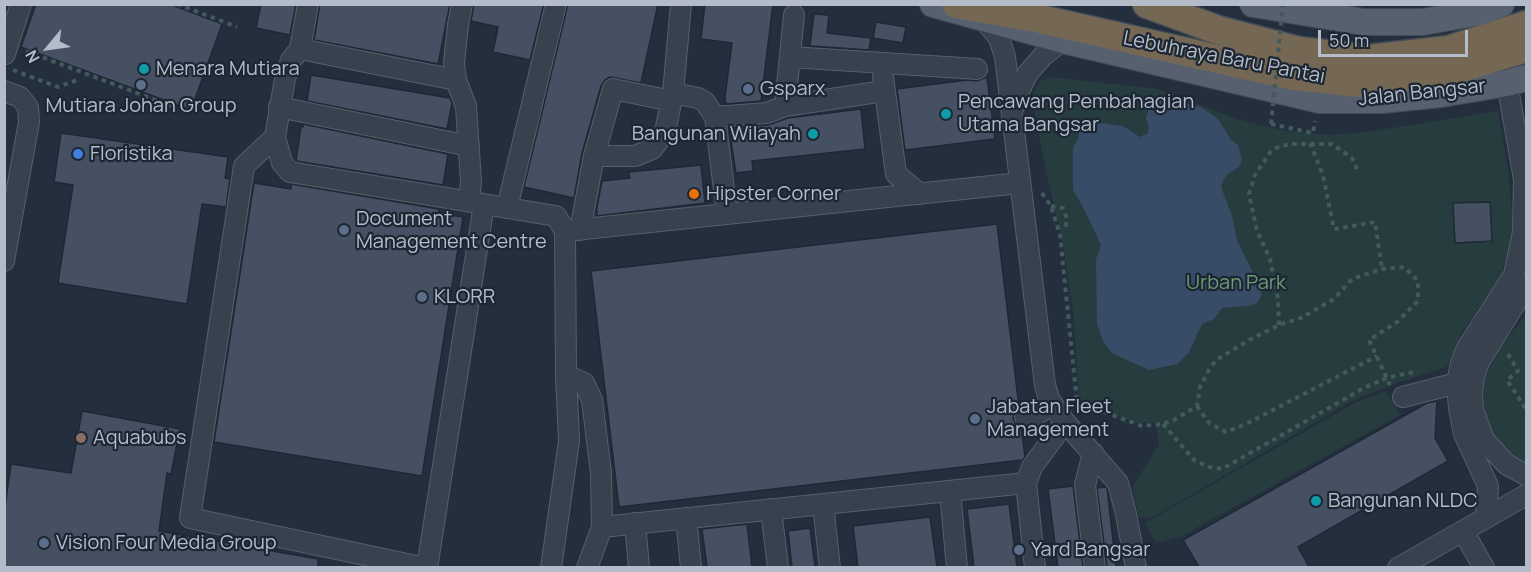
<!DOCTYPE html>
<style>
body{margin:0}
#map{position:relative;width:1531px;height:572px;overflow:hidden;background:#242f3e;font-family:Manrope,sans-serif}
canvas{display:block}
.frame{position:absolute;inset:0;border:6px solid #b4bcc9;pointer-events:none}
.north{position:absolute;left:18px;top:18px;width:60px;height:60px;-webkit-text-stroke:4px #1d2633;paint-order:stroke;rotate:241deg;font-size:16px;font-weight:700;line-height:24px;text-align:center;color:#b4bcc9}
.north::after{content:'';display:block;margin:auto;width:21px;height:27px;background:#b4bcc9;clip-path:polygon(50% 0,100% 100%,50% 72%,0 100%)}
.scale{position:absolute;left:1318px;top:30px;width:150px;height:27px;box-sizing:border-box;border:3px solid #b4bcc9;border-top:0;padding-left:8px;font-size:18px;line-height:21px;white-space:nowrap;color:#b4bcc9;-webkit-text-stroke:4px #1d2633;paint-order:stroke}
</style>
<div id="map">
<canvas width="1531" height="572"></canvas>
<div class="frame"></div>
<div class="north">N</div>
<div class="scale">50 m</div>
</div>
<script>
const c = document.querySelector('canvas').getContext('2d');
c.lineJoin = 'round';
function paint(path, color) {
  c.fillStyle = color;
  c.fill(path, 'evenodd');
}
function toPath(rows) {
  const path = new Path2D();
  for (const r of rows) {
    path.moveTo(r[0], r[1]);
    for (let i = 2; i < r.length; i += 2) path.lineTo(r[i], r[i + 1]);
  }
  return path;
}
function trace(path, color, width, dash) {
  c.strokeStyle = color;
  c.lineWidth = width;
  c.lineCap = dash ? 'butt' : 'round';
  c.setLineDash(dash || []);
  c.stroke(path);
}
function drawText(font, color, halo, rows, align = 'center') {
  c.font = font + ' Manrope,sans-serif';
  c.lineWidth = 4.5;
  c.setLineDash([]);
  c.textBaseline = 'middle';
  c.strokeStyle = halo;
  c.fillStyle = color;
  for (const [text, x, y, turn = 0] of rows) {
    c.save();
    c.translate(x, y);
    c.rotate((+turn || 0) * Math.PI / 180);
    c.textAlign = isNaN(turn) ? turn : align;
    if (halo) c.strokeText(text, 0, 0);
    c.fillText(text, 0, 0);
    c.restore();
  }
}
paint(toPath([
 [1051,77,1158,89,1237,119,1281,130,1330,135,1373,131,1498,111,1508,167,1513,223,1510,245,1502,274,1461,334,1447,367,1399,382,1352,401,1153,517,1139,518,1132,487,1159,445,1156,422,1136,423,1079,401,1074,318,1062,238,1047,177,1032,97,1040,81],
 [1526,315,1526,466,1508,458,1495,445,1485,420,1483,383,1501,346],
 [1385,391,1400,415,1182,536,1156,543,1145,523,1355,403]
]), '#263c3f');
paint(toPath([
 [1170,100,1200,107,1210,113,1219,120,1231,140,1238,145,1242,160,1239,167,1227,175,1223,181,1221,187,1232,216,1237,241,1261,289,1261,296,1257,303,1248,306,1222,308,1214,319,1202,324,1189,352,1177,364,1149,370,1112,353,1103,341,1097,324,1096,259,1101,245,1085,211,1073,190,1073,148,1078,139,1080,128,1085,123,1091,122,1123,126,1140,137,1147,134,1149,128,1146,118,1149,108,1157,101]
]), '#394c67');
const building = toPath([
 [36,4,170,4,222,24,191,110,21,47,36,4],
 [261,4,296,4,290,35,256,28,261,4],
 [320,4,450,4,438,64,314,40,320,4],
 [474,4,544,4,530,60,493,52,498,27,471,21,474,4],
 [568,4,658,4,641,83,610,77,605,80,601,86,582,153,574,198,524,187,568,4],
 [705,4,773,4,761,101,726,104,725,97,732,43,701,39,705,4],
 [814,14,829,15,827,33,871,38,869,50,810,46,814,14],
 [876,22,906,27,903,43,873,38,876,22],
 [311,75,450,98,452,103,447,129,307,101,311,75],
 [984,78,987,78,995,139,905,150,897,89,967,80,977,81,984,78],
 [861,109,865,149,752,161,753,171,736,173,729,128,768,125,788,118,861,109],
 [303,124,448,154,443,185,296,161,301,126,303,127,303,124],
 [61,133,228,157,225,178,230,179,226,207,202,204,187,304,58,283,73,185,54,182,61,133],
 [701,165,705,203,597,216,597,207,602,181,630,178,629,172,701,165],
 [254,183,291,189,291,184,439,209,438,213,463,217,422,476,214,442,254,183],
 [1490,202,1492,241,1455,243,1453,203,1490,202],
 [997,224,1019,407,1014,412,1013,419,1016,424,1021,428,1025,457,1022,460,619,507,591,271,997,224],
 [1437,401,1435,438,1448,461,1298,547,1309,567,1199,567,1183,540,1427,403,1437,401],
 [82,411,180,429,171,474,167,473,159,531,318,559,318,567,4,567,4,514,11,464,71,473,82,411],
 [1073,486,1083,567,1058,567,1048,489,1073,486],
 [1106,487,1107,488,1116,567,1107,567,1097,488,1106,487],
 [1009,504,1017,567,974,567,967,509,1009,504],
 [930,517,937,567,858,567,853,526,930,517],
 [747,524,752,567,707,567,702,529,747,524],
 [810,528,815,567,792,567,788,531,810,528]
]);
paint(building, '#455162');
trace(building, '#1f2835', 1.5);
const minor = toPath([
 [308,4,300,49,291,60,285,79,275,137,282,163,290,172,556,216,565,231,566,375,569,441,551,568],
 [462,4,458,25,454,63,456,80,466,106,471,182,469,201],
 [983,19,999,38,1005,57,1045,385,1049,399,1065,422,1118,483,1126,514,1136,568],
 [300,49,456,80],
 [5,54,21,4],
 [790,57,977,69],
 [883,77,896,174,920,194],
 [4,91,20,97,28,107,29,122,4,261],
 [673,93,698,98,705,102,715,117,727,214],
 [1015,105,1018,93,1028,73,1043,56,1063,40],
 [785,106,794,15],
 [279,107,469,146],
 [715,117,767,113,785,106,884,91],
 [275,137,244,166,190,518,426,568],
 [594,156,635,156,652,149,665,132,673,93,681,4],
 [507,208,556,4],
 [580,230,594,156,613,89,672,101],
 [565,231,1020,183],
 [1526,286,1479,362,1474,377,1472,393,1473,410,1484,440,1506,464,1526,475],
 [566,375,584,383,592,400,601,473,602,527,587,568],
 [1403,397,1457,383],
 [1025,417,1036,415,1045,409,1049,399],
 [1093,453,1085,485,1095,568],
 [950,491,957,568],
 [823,504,830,568],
 [771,509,778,568],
 [686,518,691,568],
 [1486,518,1488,486,1464,434,1459,408,1457,383,1461,363,1467,348,1514,275,1523,232,1524,179,1507,83],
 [635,523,639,568],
 [602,527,1026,483],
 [1463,531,1484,568],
 [427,568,484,204],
 [1035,568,1026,483,1032,467,1065,422],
 [1398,568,1526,495]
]);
const major = toPath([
 [933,4,1063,40,1320,100,1382,100,1441,94,1507,83,1526,78],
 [1253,4,1364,22,1423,22,1479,12,1501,4]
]);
const highway = toPath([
 [956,4,1040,19,1293,76,1360,83,1447,72,1526,48],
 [1147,4,1218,30,1299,51,1368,59,1448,50,1526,25]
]);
trace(minor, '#565f6c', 22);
trace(major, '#414a57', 28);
trace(highway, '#434c59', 31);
trace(toPath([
 [177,4,237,27],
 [26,51,174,107],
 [13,70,58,87,77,80],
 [1271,124,1313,133,1315,121],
 [1310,143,1323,175,1334,229,1375,222,1382,269],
 [1042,193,1051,206,1060,235,1077,402,1142,426,1163,424,1174,420,1197,406,1200,387,1209,370,1216,360,1251,339,1279,325,1301,318,1334,299,1352,279,1382,269,1404,267,1418,281,1418,301,1397,322,1369,340,1390,385],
 [1051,206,1063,208,1066,216,1066,230],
 [1279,325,1278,299,1270,259,1257,231,1249,194,1255,175,1271,151,1280,146,1293,144,1332,144,1352,158,1358,171],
 [1508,354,1518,371,1507,380,1526,409],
 [1197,406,1209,423,1226,432,1244,425,1377,356],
 [1163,424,1194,460,1209,467,1222,469,1364,388,1386,378,1414,372]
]), '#44595c', 4, [4.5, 4.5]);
trace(minor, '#38414e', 20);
trace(major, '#56606e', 26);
trace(highway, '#746855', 28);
trace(toPath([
 [1271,124,1283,4]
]), '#44595c', 4, [4.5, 4.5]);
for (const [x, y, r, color] of [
 [144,69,6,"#0f9aa8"],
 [141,85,6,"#5c6f8a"],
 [748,89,6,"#5c6f8a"],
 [946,114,6,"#0f9aa8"],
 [813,134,6,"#0f9aa8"],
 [78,154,6,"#3f7fe0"],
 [694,194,6,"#e8710a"],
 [344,230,6,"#5c6f8a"],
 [422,297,6,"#5c6f8a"],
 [975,419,6,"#5c6f8a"],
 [81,438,6,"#8d6e63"],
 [1316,501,6,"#0f9aa8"],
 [44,543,6,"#5c6f8a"],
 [1019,550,6,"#5c6f8a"]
]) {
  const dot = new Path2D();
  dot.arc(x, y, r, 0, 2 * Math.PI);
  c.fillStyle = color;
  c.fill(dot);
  trace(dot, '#1d2633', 2);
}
drawText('20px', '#b4bcc9', '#1d2633', [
 ["Lebuhraya Baru Pantai",1224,58,11],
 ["Jalan Bangsar",1422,93,-6]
]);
drawText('20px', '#b4bcc9', '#1d2633', [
 ["Menara Mutiara",156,69],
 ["Gsparx",760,89],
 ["Pencawang Pembahagian",958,102],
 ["Utama Bangsar",958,125],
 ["Mutiara Johan Group",141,106,"center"],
 ["Bangunan Wilayah",801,134,"right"],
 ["Floristika",90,154],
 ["Hipster Corner",706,194],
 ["Document",356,219],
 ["Management Centre",356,242],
 ["KLORR",434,297],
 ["Jabatan Fleet",987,407],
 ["Management",987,430],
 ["Aquabubs",93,438],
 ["Bangunan NLDC",1328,501],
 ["Vision Four Media Group",56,543],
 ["Yard Bangsar",1031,550]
], 'left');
drawText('20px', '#6b9a76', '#1d2633', [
 ["Urban Park",1236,283]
]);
</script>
